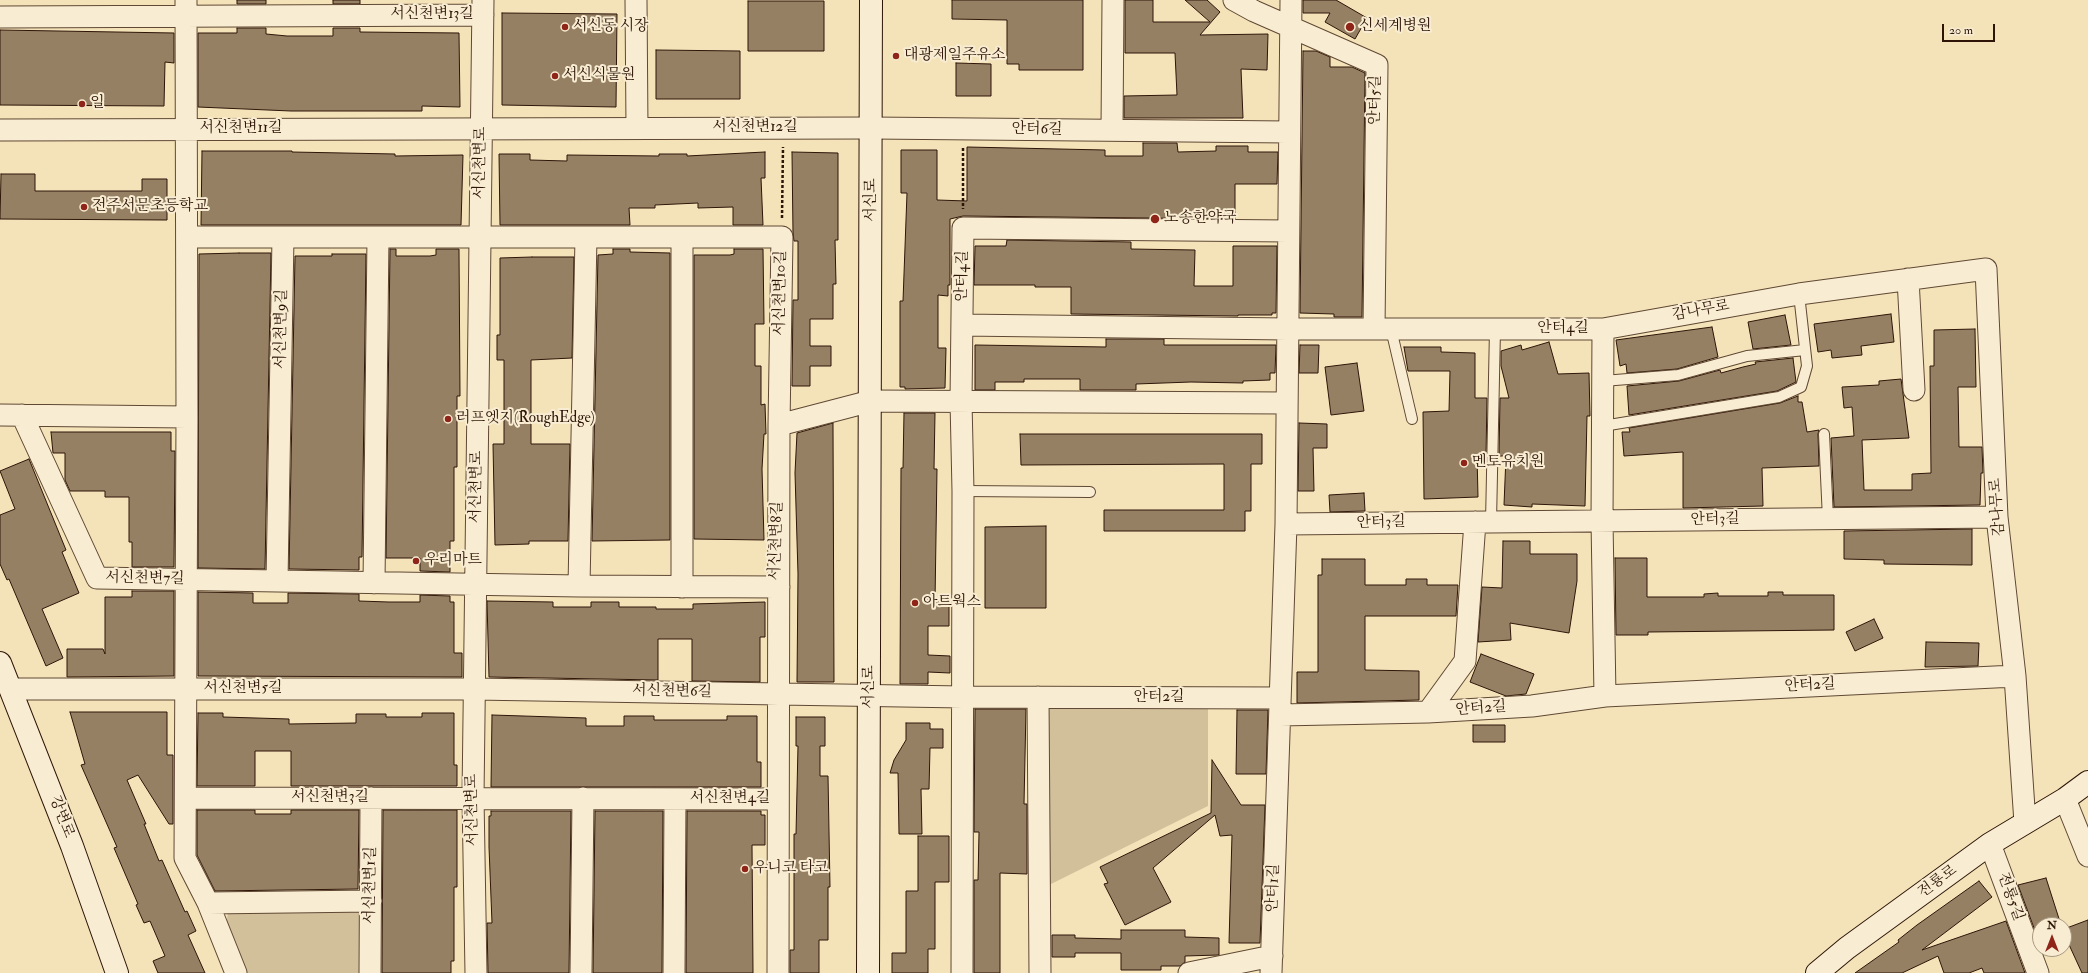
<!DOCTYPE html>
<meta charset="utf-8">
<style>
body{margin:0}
#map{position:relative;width:2088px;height:973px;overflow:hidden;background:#f4e3b9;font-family:"IM FELL Double Pica",serif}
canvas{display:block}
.north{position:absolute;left:2032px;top:917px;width:40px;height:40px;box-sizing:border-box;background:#f8edd2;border:1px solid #a79781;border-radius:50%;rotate:0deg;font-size:11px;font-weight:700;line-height:16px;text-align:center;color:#2e1508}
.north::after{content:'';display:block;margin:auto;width:14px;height:18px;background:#8f2418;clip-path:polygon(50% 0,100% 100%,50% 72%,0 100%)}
.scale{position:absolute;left:1942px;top:24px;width:53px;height:18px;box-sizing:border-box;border:2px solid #2e1508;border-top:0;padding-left:5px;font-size:12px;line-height:14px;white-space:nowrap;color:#2e1508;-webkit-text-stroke:3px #f8edd2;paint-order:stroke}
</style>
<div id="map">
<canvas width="2088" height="973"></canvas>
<div class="north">N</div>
<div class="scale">20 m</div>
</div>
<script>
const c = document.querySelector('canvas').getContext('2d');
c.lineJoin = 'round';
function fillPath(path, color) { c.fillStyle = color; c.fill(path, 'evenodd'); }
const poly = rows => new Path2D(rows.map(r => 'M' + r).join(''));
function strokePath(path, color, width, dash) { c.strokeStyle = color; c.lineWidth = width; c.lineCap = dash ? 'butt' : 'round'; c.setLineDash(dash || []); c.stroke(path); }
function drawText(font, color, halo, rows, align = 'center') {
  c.font = font + ' "IM FELL Double Pica","Noto Serif KR",serif'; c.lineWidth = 4; c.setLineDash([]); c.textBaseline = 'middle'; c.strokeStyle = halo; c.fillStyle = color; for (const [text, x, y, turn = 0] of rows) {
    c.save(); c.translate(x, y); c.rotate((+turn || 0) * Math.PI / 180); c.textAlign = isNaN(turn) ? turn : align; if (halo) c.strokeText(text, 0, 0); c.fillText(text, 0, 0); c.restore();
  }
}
fillPath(poly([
 [1049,708,1208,708,1208,806,1049,885],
 [228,911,360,912,360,973,245,973,226,929]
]), '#d2c09b');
const building = poly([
 [237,0,266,0,266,4,237,4,237,0],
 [333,0,360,0,360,4,333,4,333,0],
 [952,0,1083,0,1083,70,1019,70,1019,64,1007,64,1007,20,952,19,952,0],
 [1125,0,1153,0,1153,22,1210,22,1185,0,1207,0,1220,12,1200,35,1268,34,1267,70,1241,69,1243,118,1124,118,1124,96,1177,95,1175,53,1125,53,1125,0],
 [1303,0,1336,0,1367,18,1355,39,1325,22,1330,13,1303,13,1303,0],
 [748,1,824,1,824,51,748,51,748,1],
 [502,13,617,14,616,107,502,105,502,13],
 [237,28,266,28,266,34,287,36,333,36,333,28,360,28,360,32,459,33,460,107,422,106,422,111,291,111,198,107,198,33,237,33,237,28],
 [0,30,174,33,174,63,165,62,164,106,0,105,0,30],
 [656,50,740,51,740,99,656,99,656,50],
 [1303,51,1316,51,1330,57,1330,67,1352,67,1365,73,1362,317,1334,317,1334,314,1300,313,1303,51],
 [956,63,991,64,991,96,956,96,956,63],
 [1143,143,1177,143,1178,152,1216,151,1216,146,1248,146,1248,152,1278,152,1277,184,1235,184,1235,219,963,216,950,219,950,285,948,285,948,296,938,295,938,348,946,348,945,388,905,389,905,387,900,387,900,301,903,301,907,193,901,193,901,150,937,150,937,200,967,201,967,147,1105,150,1105,156,1143,156,1143,143],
 [202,151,292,151,292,152,395,154,395,156,463,155,461,225,201,225,202,151],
 [765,152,765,178,761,178,763,225,733,225,733,207,698,208,698,203,655,205,655,208,629,208,630,225,500,225,499,154,530,154,530,160,567,161,567,155,659,156,659,154,687,154,687,156,765,152],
 [792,152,838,153,838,240,835,240,836,284,833,284,833,319,810,319,810,346,831,346,831,366,810,366,810,386,792,386,793,300,798,300,798,241,794,241,793,233,792,152],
 [1,174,35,174,35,191,142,191,142,179,167,179,167,220,0,219,1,174],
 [1007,240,1131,242,1131,249,1195,250,1194,286,1233,286,1233,246,1277,246,1276,313,1272,313,1272,315,1238,315,1238,316,1071,314,1071,287,1035,287,1035,285,974,285,975,246,1006,246,1007,240],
 [390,249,396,249,396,256,430,256,436,255,436,249,459,249,460,396,457,396,457,467,454,467,454,541,450,541,450,572,420,571,420,558,386,558,390,249],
 [613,249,630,249,630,252,670,253,670,540,592,541,598,255,613,254,613,249],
 [734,249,763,249,764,324,755,324,755,366,761,366,761,405,765,404,766,434,764,434,762,469,764,540,694,539,694,255,730,255,734,254,734,249],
 [239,253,271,253,265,569,198,568,199,254,239,253],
 [332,254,366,254,362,557,359,557,359,570,289,569,295,256,332,256,332,254],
 [532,257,574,257,572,358,531,360,531,444,570,444,568,541,529,541,529,544,495,545,493,444,504,444,504,360,497,360,497,335,500,335,500,258,532,257],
 [1891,314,1894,342,1861,346,1862,355,1832,358,1831,350,1818,352,1814,324,1891,314],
 [1785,315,1791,345,1753,349,1748,322,1785,315],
 [1712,327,1718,357,1677,369,1627,373,1626,364,1620,366,1616,340,1712,327],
 [1975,329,1976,387,1958,387,1959,447,1982,447,1983,473,1981,473,1980,505,1834,507,1831,438,1854,436,1852,407,1844,408,1842,387,1879,385,1879,381,1901,379,1909,438,1862,440,1864,490,1912,490,1912,474,1931,473,1930,366,1934,366,1934,330,1975,329],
 [1106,339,1164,339,1164,345,1276,345,1275,373,1270,373,1270,380,1243,381,1243,383,1191,382,1136,384,1136,390,1080,390,1080,379,1024,379,1024,382,995,382,995,390,975,390,975,345,1106,347,1106,339],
 [1549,342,1558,374,1589,373,1590,416,1587,416,1585,506,1532,504,1532,507,1504,505,1506,456,1499,456,1500,398,1509,398,1501,366,1501,351,1521,345,1522,350,1549,342],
 [1300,345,1319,345,1318,373,1299,373,1300,345],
 [1404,347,1441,347,1441,352,1475,353,1475,398,1487,398,1486,455,1477,455,1478,497,1424,499,1423,412,1449,411,1450,371,1408,371,1404,347],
 [1793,358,1796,382,1777,391,1629,415,1627,386,1679,381,1720,370,1721,373,1743,367,1756,364,1755,362,1793,358],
 [1357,363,1364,411,1331,415,1325,367,1357,363],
 [1798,396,1798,402,1802,402,1807,432,1819,430,1818,434,1819,466,1762,468,1763,506,1683,508,1683,452,1624,456,1622,432,1630,432,1629,428,1780,403,1798,396],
 [904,413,935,413,934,469,937,469,935,602,949,602,949,626,928,626,928,655,950,656,950,673,928,672,928,684,900,684,901,468,903,468,904,413],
 [833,423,834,682,797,682,798,574,795,473,797,433,833,423],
 [1299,423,1327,424,1327,448,1313,448,1314,491,1298,491,1299,423],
 [51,432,171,432,171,451,175,451,174,567,132,567,132,542,129,542,129,497,105,497,105,491,70,491,65,480,65,453,53,453,51,432],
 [1020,434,1262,434,1262,464,1251,464,1251,511,1245,511,1245,531,1104,531,1104,510,1224,510,1224,464,1021,465,1020,434],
 [29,459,66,550,62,552,79,593,42,609,63,658,46,666,9,579,7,580,0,564,0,515,15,509,0,471,29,459],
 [1364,493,1365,511,1330,512,1329,495,1364,493],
 [1046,526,1046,608,985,608,985,527,1046,526],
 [1972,529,1972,565,1884,564,1884,560,1844,559,1844,531,1972,529],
 [1503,541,1530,541,1530,554,1577,554,1577,581,1569,633,1510,623,1511,640,1478,642,1482,587,1502,588,1503,541],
 [1615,558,1647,558,1647,597,1704,597,1704,594,1718,593,1718,596,1768,596,1768,592,1783,592,1783,595,1834,595,1834,630,1648,632,1648,635,1616,635,1615,558],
 [1322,559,1365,559,1365,585,1406,585,1406,579,1427,579,1427,585,1458,585,1456,616,1365,616,1365,670,1419,671,1419,700,1297,703,1297,672,1318,672,1318,575,1322,575,1322,559],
 [132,591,174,591,174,676,67,677,67,649,103,649,105,654,105,597,132,597,132,591],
 [198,592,253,593,253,603,288,603,288,593,359,594,359,601,389,602,420,602,420,595,450,596,450,602,454,602,454,653,462,653,462,677,198,676,198,592],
 [487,601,553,602,553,607,591,607,591,602,619,602,619,607,656,607,656,609,693,609,693,604,765,602,765,637,760,637,760,682,692,681,692,639,658,639,658,680,489,677,487,601],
 [1874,619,1883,638,1855,651,1846,632,1874,619],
 [1926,642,1979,643,1978,666,1925,667,1926,642],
 [1481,654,1534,674,1526,694,1506,696,1470,682,1481,654],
 [975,709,1026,709,1024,804,1027,804,1027,874,1000,873,1000,973,974,973,974,880,978,880,979,832,974,832,975,709],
 [1237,710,1268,710,1266,774,1236,774,1237,710],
 [70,712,167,712,167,755,173,755,173,824,169,824,138,775,127,780,146,824,144,824,159,861,162,860,185,912,187,911,196,931,188,935,205,973,158,973,153,961,165,956,150,921,144,923,136,905,138,904,114,848,117,847,81,765,85,764,70,712],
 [198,713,223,713,223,717,289,719,289,724,356,723,356,714,386,714,386,717,422,717,422,713,454,713,454,765,457,765,457,786,291,786,291,751,255,751,255,786,197,786,198,713],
 [492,715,586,718,586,726,624,726,624,716,654,716,654,720,727,720,727,716,757,716,757,762,761,762,761,787,491,787,492,715],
 [796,717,825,717,825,746,820,746,820,776,828,776,830,887,828,887,828,940,819,940,819,973,790,973,790,950,794,950,794,834,796,834,798,746,796,746,796,717],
 [906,723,930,723,930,729,943,729,943,748,930,748,929,789,921,789,922,834,899,834,898,773,890,773,894,760,906,740,906,723],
 [1473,725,1505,725,1505,742,1473,742,1473,725],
 [1212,760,1241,805,1265,805,1260,943,1229,943,1232,835,1220,836,1215,815,1153,868,1171,902,1125,925,1104,884,1108,883,1100,867,1211,813,1212,760],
 [197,810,255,810,255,814,291,814,291,810,359,810,358,889,215,891,197,855,197,810],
 [383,810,457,810,457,887,454,887,454,961,451,961,451,973,382,973,383,810],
 [491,811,571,811,569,973,488,973,487,923,492,923,489,847,489,816,491,816,491,811],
 [595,811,663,811,662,973,593,973,595,811],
 [687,811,761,811,761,815,765,815,765,845,752,845,753,973,686,973,687,811],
 [918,836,949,836,949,882,935,882,935,949,928,949,928,973,892,973,892,953,906,953,906,891,918,891,918,836],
 [2046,878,2061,925,2040,925,2040,944,2018,885,2046,878],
 [1979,881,1992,897,1922,950,2006,921,2025,973,1984,973,1982,968,1969,973,1944,973,1938,956,1902,973,1855,973,1899,942,1898,940,1917,925,1979,881],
 [2088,920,2088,973,2082,973,2065,936,2064,938,2064,929,2088,920],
 [1121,930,1185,930,1185,937,1219,938,1219,955,1185,956,1185,962,1180,966,1161,966,1161,970,1121,970,1121,953,1075,953,1075,957,1052,957,1052,935,1075,935,1075,938,1121,939,1121,930]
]);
fillPath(building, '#958064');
strokePath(building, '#2e1508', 1);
const lane = poly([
 [1391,329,1412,419],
 [1603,381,1678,375,1747,356,1805,350],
 [1603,426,1779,397,1801,387,1807,366,1799,294],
 [1824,434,1828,519],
 [963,491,1090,492],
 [1491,522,1495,329]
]);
const street = poly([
 [186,0,187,417,185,858,208,903,236,973],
 [636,0,637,128],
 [1234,0,1254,11,1377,65,1374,329],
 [0,17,483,15],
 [0,130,872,128,1288,132],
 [1112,130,1113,0],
 [187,237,782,237,779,425,778,973],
 [682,237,682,587],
 [1908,279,1914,390],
 [962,325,1287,329,1603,329,1799,294,1986,269,1997,517,2015,676,2025,823],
 [1603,329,1602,521,1605,696],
 [0,415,187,417],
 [22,415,97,578,579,586,779,587],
 [779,425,871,401,1287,403],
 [1286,524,1997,517],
 [277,581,283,237],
 [374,583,378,237],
 [579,586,586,237],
 [12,689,474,689,963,697,1280,698],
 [1038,697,1040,973],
 [1428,712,1465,661,1475,522],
 [1280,715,1428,712,1532,706,1605,696,2015,676],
 [186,798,778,799],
 [2065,799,2088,856],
 [1990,844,2038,973],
 [208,903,371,901],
 [370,973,371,798],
 [476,973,473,797,483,0],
 [581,973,583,798],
 [674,973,675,799],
 [962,973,963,491,961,401,963,228,1288,231],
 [1189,973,1272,956],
 [1271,973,1286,524,1291,0]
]);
const secondary = poly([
 [0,663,72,846,117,973],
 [868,973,871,0],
 [1817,973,1847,948,1990,844,2065,799,2088,782]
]);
strokePath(lane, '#604834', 12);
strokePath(street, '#604834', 23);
strokePath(secondary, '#2e1508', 24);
strokePath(poly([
 [963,148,963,209],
 [782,218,783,147]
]), '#2e1508', 2.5, [3, 2]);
strokePath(lane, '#f8edd2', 10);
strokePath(street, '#f8edd2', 21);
strokePath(secondary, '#f8edd2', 22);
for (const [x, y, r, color] of [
 [565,27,4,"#8f2418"],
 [1350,27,5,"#8f2418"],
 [896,56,4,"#8f2418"],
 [555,76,4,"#8f2418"],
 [82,104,4,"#8f2418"],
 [84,207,4,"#8f2418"],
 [1155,219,5,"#8f2418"],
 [448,419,4,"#8f2418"],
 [1464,463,4,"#8f2418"],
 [416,561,4,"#8f2418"],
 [915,603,4,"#8f2418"],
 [745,869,4,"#8f2418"]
]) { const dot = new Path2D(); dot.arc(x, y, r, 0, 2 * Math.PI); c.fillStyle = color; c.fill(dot); strokePath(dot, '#f8edd2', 1.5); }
drawText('15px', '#2e1508', '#f8edd2', [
 ["서신천변13길",432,15],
 ["안터5길",1376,100,-89],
 ["서신천변12길",755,128],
 ["서신천변11길",241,129],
 ["안터6길",1037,130,1],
 ["서신천변로",481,163,-89],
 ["서신로",872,200,-90],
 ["안터4길",963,276,-89],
 ["서신천변10길",781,293,-89],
 ["감나무로",1701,311,-10],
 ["서신천변9길",282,329,-89],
 ["안터4길",1563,329],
 ["서신천변로",477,487,-89],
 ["감나무로",1998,507,-94],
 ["안터3길",1715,520,-1],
 ["안터3길",1381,523,-1],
 ["서신천변8길",777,541,-88],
 ["서신천변7길",145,579,1],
 ["안터2길",1810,686,-3],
 ["서신로",870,687,-90],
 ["서신천변5길",243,689],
 ["서신천변6길",672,692,1],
 ["안터2길",1159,698],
 ["안터2길",1481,709,-4],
 ["서신천변3길",330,798],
 ["서신천변4길",730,799],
 ["서신천변로",473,810,-91],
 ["강변로",61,817,69],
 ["전룡로",1938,882,-36],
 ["서신천변1길",371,885,-89],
 ["안터1길",1274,888,-88],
 ["전룡5길",2010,897,70]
]);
drawText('15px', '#2e1508', '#f8edd2', [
 ["서신동 시장",573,27],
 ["신세계병원",1359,27],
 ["대광제일주유소",904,56],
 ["서신식물원",563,76],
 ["일",90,104],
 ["전주서문초등학교",92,207],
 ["노송한약국",1164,219],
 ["러프엣지(RoughEdge)",456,419],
 ["멘토유치원",1472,463],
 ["우리마트",424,561],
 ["아트웍스",923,603],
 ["우니코 타코",753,869]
], 'left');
</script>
